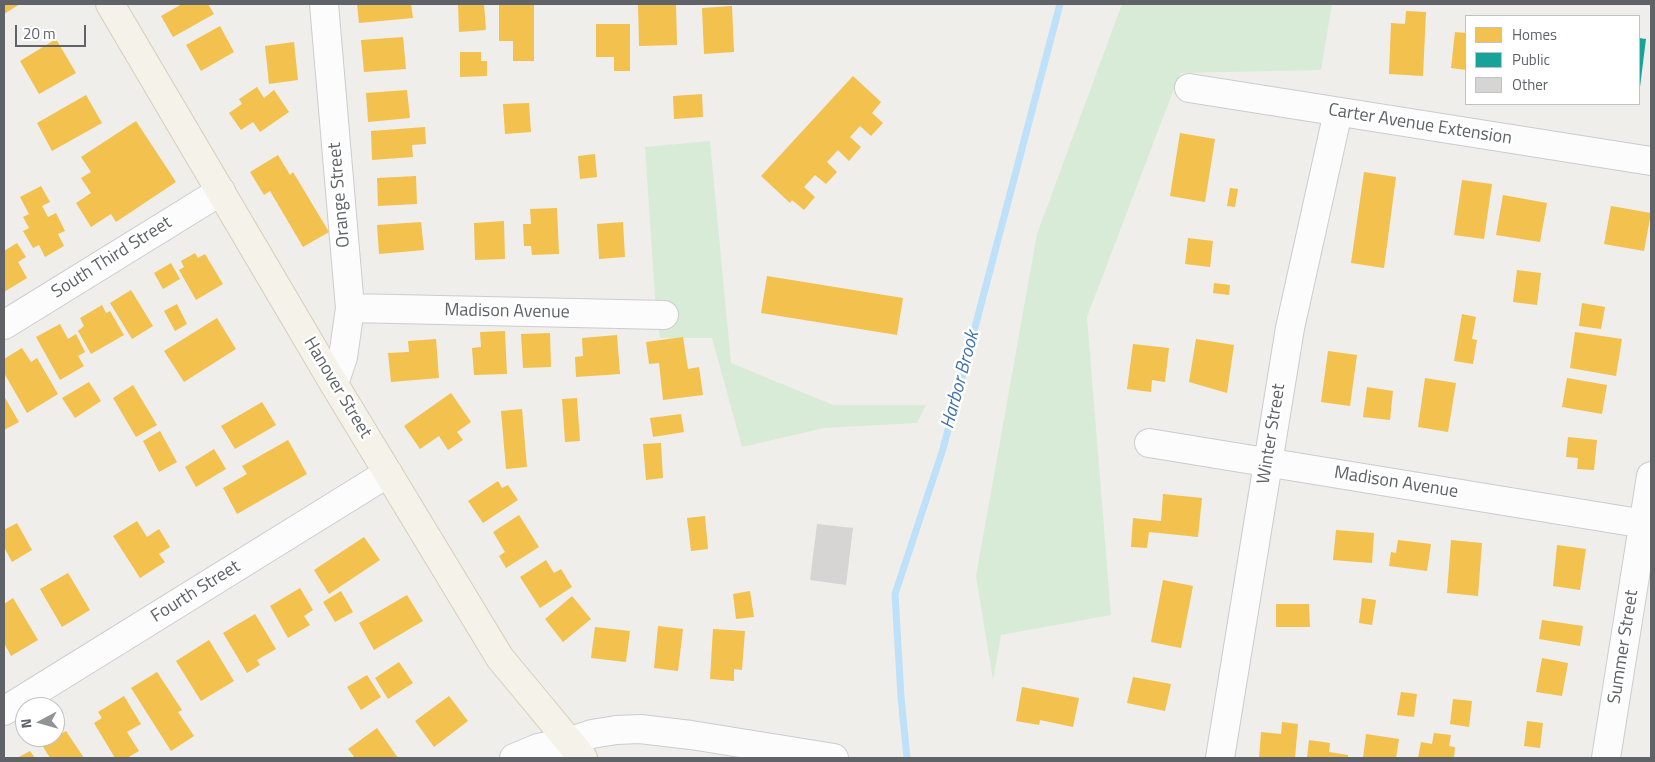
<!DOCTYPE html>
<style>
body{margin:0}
#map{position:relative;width:1655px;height:762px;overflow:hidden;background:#efeeea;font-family:"Titillium Web",sans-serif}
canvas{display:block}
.frame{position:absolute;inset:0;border:5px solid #5f6368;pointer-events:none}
.legend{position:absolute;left:1465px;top:15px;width:175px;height:90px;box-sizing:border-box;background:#fff;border:1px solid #bfc1c3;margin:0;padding:6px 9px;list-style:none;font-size:15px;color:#5f6368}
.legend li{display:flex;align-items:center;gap:10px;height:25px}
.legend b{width:25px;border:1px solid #bfc1c3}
.north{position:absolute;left:15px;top:697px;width:50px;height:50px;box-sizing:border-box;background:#fff;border:1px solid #bfc1c3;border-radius:50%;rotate:264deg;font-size:14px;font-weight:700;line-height:20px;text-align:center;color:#5f6368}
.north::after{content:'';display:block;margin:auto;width:18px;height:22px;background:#919496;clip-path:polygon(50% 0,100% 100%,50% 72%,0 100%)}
.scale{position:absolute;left:15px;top:25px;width:71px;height:22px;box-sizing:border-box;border:2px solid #5f6368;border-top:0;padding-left:6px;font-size:15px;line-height:18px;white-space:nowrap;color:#5f6368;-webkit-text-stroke:4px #fff;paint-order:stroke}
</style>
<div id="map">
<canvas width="1655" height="762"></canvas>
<div class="frame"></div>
<ul class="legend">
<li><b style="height:14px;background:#f2c14e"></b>Homes</li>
<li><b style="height:14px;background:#17a398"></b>Public</li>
<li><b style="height:14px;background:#d6d5d3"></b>Other</li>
</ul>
<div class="north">N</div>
<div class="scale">20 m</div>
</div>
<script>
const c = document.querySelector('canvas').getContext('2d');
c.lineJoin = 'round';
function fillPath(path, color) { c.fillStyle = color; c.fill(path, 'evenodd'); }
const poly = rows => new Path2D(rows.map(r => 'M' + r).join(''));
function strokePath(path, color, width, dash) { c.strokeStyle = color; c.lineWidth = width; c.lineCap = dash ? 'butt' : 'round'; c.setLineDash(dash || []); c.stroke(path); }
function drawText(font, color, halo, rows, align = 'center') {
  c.font = font + ' "Titillium Web",sans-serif'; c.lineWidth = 5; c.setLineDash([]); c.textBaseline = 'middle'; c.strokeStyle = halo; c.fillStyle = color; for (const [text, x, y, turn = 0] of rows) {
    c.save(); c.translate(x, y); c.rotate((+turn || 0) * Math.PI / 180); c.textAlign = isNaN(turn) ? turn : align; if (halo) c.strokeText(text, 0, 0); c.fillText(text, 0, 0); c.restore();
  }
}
fillPath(poly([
 [1122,4,1332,4,1321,70,1180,73,1087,317,1111,615,1001,635,993,680,976,576,1037,234],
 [710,141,731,363,833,405,926,405,917,423,824,428,742,447,712,338,660,338,655,297,645,147]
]), '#d8ebd6');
fillPath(poly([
 [4,4,20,4,4,14],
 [182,4,208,4,214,14,173,37,161,16],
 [357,4,411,4,413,18,359,23],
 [458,4,484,4,486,30,459,32],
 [499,4,534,4,534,61,513,61,513,41,499,41],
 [638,4,676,4,677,45,639,46],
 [732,6,734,52,704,54,702,8],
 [1406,11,1426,12,1423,76,1389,74,1391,23,1405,24],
 [596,24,630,24,630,71,614,71,614,57,596,57],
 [220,26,234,52,201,71,186,45],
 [1455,32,1466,33,1466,70,1451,68],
 [403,37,406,69,364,72,361,40],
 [56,39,76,73,39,94,20,61],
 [294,42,298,80,269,84,265,46],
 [460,52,481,52,481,61,487,61,487,76,460,77],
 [853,76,881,102,872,113,883,123,871,136,860,126,850,137,861,147,849,161,838,150,827,162,837,172,826,184,815,175,804,187,815,197,804,210,792,200,790,203,761,176],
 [257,87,264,98,274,90,289,112,260,132,253,122,241,130,229,113,242,104,239,99],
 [407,90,410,118,368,122,366,93],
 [702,94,703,117,674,119,673,96],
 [86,95,102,123,52,151,37,123],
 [529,103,531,132,505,134,503,104],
 [136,121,176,182,116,222,111,214,91,227,76,203,91,193,81,178,91,172,81,157],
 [425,127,426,144,412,145,413,157,372,160,371,131],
 [1180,133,1215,139,1205,202,1170,196],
 [595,154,597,177,580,179,578,156],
 [278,155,290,175,293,172,329,232,303,247,270,191,264,195,250,172],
 [1364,172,1396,177,1384,268,1351,263],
 [416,176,417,204,378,206,377,178],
 [1462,180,1492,184,1484,239,1454,235],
 [41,186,50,202,42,206,48,217,56,213,65,231,58,234,64,246,45,257,39,245,33,248,23,231,29,228,23,217,29,214,20,197],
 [1230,188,1238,189,1235,207,1227,206],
 [1503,195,1547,203,1540,242,1496,235],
 [1611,206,1651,213,1644,251,1604,244],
 [557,208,559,254,532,255,531,246,524,246,523,224,531,224,530,209],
 [504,221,505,259,475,260,474,223],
 [421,222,424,250,379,254,377,225],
 [623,222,625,257,599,259,597,224],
 [1188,238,1213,241,1210,267,1185,264],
 [17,243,26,257,18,262,27,278,4,292,4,251],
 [195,253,198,258,205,254,223,284,196,300,179,270,184,267,181,261],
 [171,263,180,279,163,289,154,273],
 [1517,270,1541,273,1537,305,1513,302],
 [767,276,903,298,897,335,761,313],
 [1214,283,1230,285,1229,295,1213,293],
 [131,290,153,326,132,339,110,303],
 [1582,303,1605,307,1601,329,1579,326],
 [177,304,187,324,175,331,164,311],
 [102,305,106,313,110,311,124,335,91,354,78,331,84,326,80,318],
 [1462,314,1476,317,1472,339,1477,340,1473,364,1454,361],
 [217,318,236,349,184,382,164,351],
 [60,324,68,339,76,334,85,352,78,356,84,366,60,380,36,337],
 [505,331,507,374,474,375,472,348,481,347,480,332],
 [1575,332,1622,339,1616,376,1570,368],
 [550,333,551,367,523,368,521,334],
 [617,335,620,374,576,377,575,357,583,356,582,338],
 [683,337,688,369,699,367,703,395,663,400,659,363,649,364,646,342],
 [436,339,439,378,391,382,388,353,409,352,408,341],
 [1196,339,1234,345,1227,393,1189,382],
 [1133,344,1169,348,1165,382,1152,380,1151,392,1127,389],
 [22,348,31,362,37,358,58,394,27,413,4,373,4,359],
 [1328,351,1357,355,1350,406,1321,402],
 [1425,378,1456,383,1448,432,1418,427],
 [1567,378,1607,385,1602,414,1562,407],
 [89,382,101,401,75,418,62,398],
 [133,385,157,425,136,437,113,398],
 [1367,387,1393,391,1390,420,1363,417],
 [451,393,471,422,457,432,463,440,448,450,439,436,420,449,404,426],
 [4,396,19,422,4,430],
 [577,398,580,441,565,442,562,399],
 [262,402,276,425,235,449,221,426],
 [522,409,527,467,506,469,501,411],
 [681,414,684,432,653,437,650,418],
 [160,431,177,462,159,472,143,441],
 [1568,437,1597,440,1594,470,1577,469,1578,458,1566,457],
 [288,440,307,474,237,514,223,488,247,474,242,466],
 [661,443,663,478,646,480,643,444],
 [214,449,226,469,196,487,185,467],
 [498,481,502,488,508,485,518,500,483,523,468,501],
 [1163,494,1202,498,1198,537,1149,532,1147,548,1131,547,1133,518,1161,521],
 [519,515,539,547,506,568,499,556,505,552,493,532],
 [705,516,708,549,691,551,687,518],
 [137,521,147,537,159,529,170,547,159,554,165,562,140,578,113,536],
 [17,523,32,550,12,562,4,547,4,530],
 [1336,530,1374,533,1372,563,1333,560],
 [364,537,380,560,329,594,314,570],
 [1398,540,1431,544,1427,571,1389,566,1391,552,1396,553],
 [1451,540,1482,543,1478,596,1447,593],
 [1557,545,1586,549,1580,590,1553,586],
 [546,560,554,573,561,569,572,587,540,608,520,577],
 [68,573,90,610,62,627,40,589],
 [1163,580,1193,586,1181,648,1151,642],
 [300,588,313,610,304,616,310,625,288,638,270,606],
 [341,591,353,612,335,622,323,602],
 [750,591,754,617,736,619,733,594],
 [407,595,423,621,374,650,359,623],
 [572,596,591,619,563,642,545,619],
 [13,598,38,640,11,656,4,643,4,604],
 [1362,598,1376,600,1372,625,1359,623],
 [1276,604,1309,604,1310,627,1276,627],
 [255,614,276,649,257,660,260,665,247,673,223,633],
 [1542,620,1583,626,1580,646,1539,639],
 [658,626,683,629,678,671,654,668],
 [595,627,630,631,626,662,591,658],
 [713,629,745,631,742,670,734,669,734,681,710,679],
 [209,640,234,681,201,701,176,661],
 [1542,658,1568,663,1562,696,1536,692],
 [399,662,413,683,388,699,375,678],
 [157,672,182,710,178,712,194,736,171,751,131,688],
 [367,675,381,697,361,710,347,687],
 [1133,677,1171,684,1165,711,1127,703],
 [1022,687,1079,698,1073,727,1040,720,1039,725,1016,721],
 [1401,692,1417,694,1414,717,1397,715],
 [124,696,141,724,127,732,139,751,127,758,115,758,94,723,102,718,98,712],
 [449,696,468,721,434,747,415,721],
 [1453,699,1472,701,1469,727,1450,724],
 [1527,721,1543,723,1540,748,1524,746],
 [1282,722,1298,724,1295,758,1259,758,1261,732,1281,734],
 [377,728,398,758,355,758,348,749],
 [66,731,84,758,50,758,42,745],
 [1434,733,1451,735,1449,746,1455,747,1454,758,1418,758,1421,742,1432,744],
 [1366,734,1399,739,1396,758,1363,758],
 [1309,740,1330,743,1329,752,1348,755,1348,758,1307,758],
 [30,751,35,758,17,758]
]), '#f2c14e');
fillPath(poly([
 [1639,38,1646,39,1640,87,1639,87]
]), '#17a398');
strokePath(poly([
 [907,758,901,697,895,594,943,449,1060,4]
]), '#bfe0f9', 7);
fillPath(poly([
 [817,524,853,528,846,585,810,580]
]), '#d6d5d3');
const minor = poly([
 [324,4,350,308,343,357,334,384],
 [1189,88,1651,161],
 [350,308,664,315],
 [4,325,221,191],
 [1149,443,1651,525],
 [4,711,388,473],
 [514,758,538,748,568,742,592,734,616,730,640,729,691,735,834,758],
 [1220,758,1290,328,1338,112],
 [1606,758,1651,476]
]);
const major = poly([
 [110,4,334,384,500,658,583,758]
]);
strokePath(minor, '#cbcccc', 30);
strokePath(major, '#d7ceb8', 30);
strokePath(minor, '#fdfcfc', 28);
strokePath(major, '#f4f2e9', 28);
drawText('18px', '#5f6368', '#fff', [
 ["Carter Avenue Extension",1420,125,9],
 ["Orange Street",340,195,-95],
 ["South Third Street",112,258,-32],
 ["Madison Avenue",507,312,1],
 ["Hanover Street",337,388,59],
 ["Winter Street",1272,434,-81],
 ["Madison Avenue",1396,483,9],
 ["Fourth Street",196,592,-32],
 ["Summer Street",1624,647,-81]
]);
drawText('italic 19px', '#4174aa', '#fff', [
 ["Harbor Brook",961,380,-75]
]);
</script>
